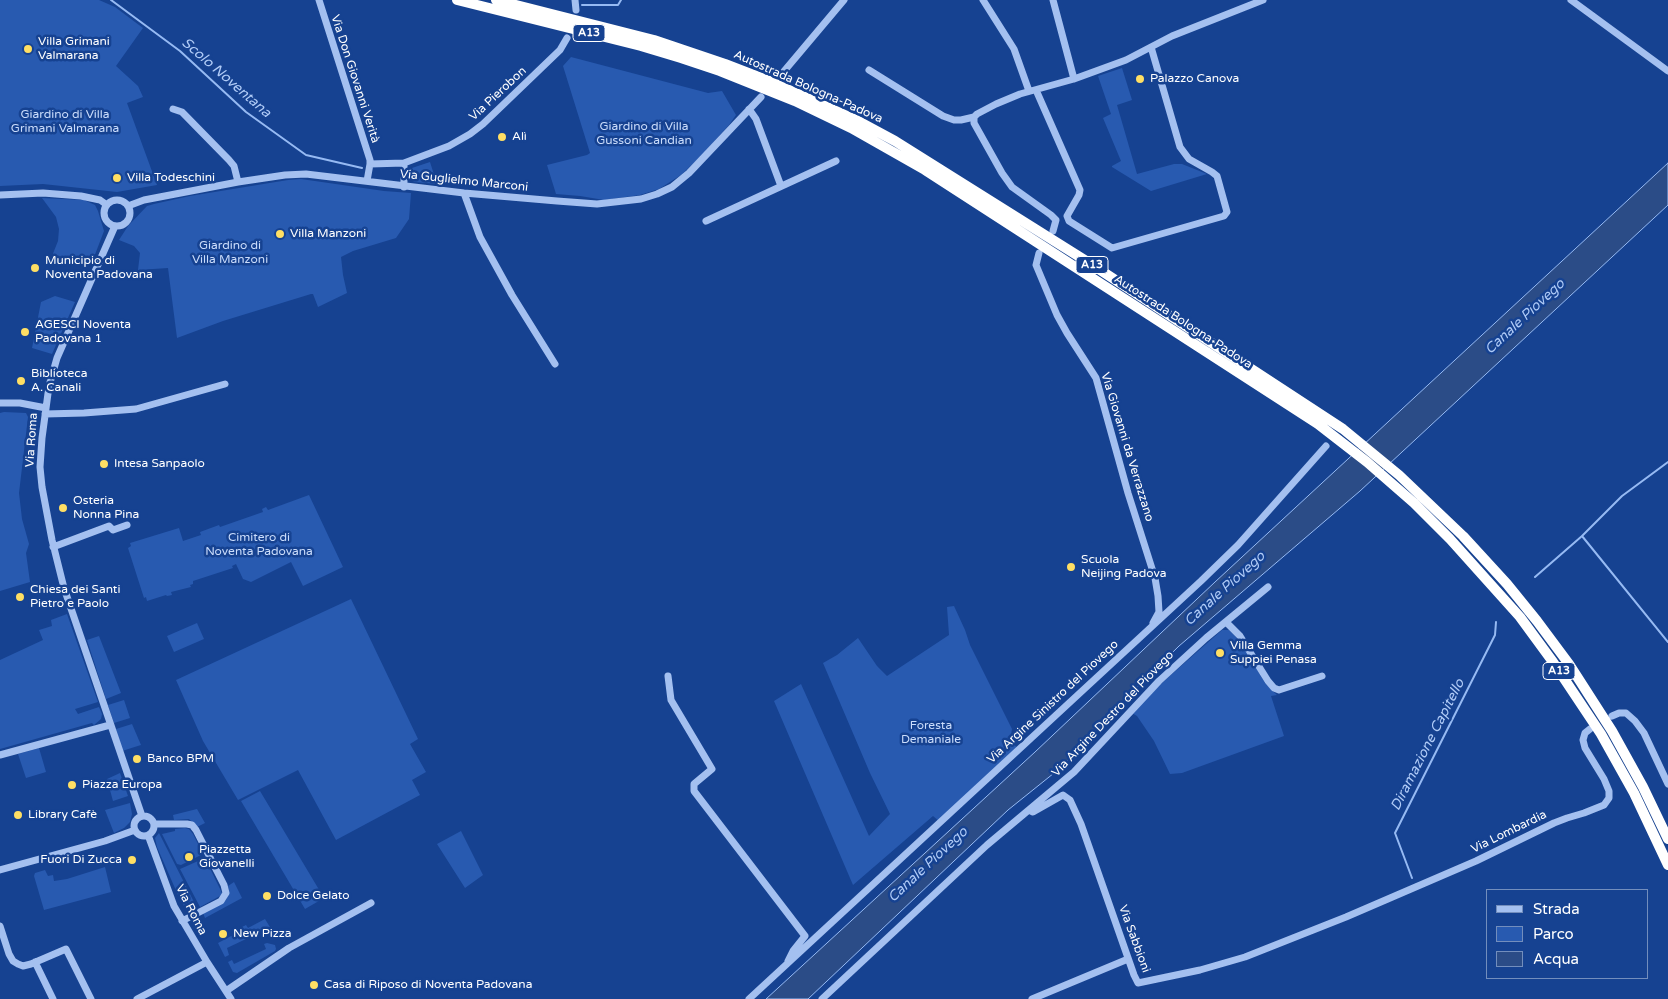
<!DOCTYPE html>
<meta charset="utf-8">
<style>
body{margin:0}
#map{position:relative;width:1668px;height:999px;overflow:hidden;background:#164291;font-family:"Varela Round",sans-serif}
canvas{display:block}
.legend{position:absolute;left:1486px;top:889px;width:162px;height:90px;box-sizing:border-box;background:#164291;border:1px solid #738ebd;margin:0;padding:6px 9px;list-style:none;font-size:15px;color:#fff}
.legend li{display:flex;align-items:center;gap:10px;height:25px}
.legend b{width:25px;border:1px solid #738ebd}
</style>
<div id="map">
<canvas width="1668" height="999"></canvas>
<ul class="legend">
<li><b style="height:6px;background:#a4c0f0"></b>Strada</li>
<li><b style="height:14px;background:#285ab0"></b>Parco</li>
<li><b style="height:14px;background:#2b4c87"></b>Acqua</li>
</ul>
</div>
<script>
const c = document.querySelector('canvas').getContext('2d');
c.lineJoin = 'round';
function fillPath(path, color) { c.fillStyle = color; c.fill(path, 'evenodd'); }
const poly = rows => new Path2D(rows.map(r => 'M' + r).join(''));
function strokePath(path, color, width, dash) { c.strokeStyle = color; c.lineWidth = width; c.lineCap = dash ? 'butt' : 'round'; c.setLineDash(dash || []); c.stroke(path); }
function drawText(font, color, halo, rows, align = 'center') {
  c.font = font + ' "Varela Round",sans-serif'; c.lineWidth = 5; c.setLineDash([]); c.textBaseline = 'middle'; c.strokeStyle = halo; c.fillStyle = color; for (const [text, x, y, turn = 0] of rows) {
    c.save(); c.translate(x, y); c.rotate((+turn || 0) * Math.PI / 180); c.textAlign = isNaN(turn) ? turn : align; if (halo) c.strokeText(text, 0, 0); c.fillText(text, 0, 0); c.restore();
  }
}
fillPath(poly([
 [0,0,99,0,115,7,143,28,116,66,138,86,143,97,127,103,157,185,117,192,43,184,0,186],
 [571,57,708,93,722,91,736,115,729,125,700,157,681,175,659,189,640,195,604,200,580,196,556,194,547,165,587,155,590,153,563,66],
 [1122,68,1132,100,1117,105,1137,174,1174,164,1182,164,1207,174,1151,191,1112,167,1112,166,1121,161,1103,118,1111,114,1098,76],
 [430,162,437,184,414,182,410,178,408,175,409,169],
 [301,179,384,191,411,193,409,219,396,238,353,251,341,257,343,275,347,293,318,307,313,294,311,294,223,321,177,338,168,268,138,270,140,253,134,246,119,240,128,226,147,206,154,204,190,196,288,180],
 [42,198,84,200,95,205,98,211,104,231,91,265,55,258,52,256,58,241,59,229,56,217],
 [55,296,75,302,52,354,32,348,41,302],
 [4,412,26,413,28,417,19,493,22,519,29,544,26,553,30,582,0,591,0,413],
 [309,495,343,567,303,586,291,562,251,582,243,579,236,564,232,566,233,568,193,581,193,584,190,585,191,587,171,592,172,595,167,596,166,595,147,601,146,597,144,598,128,548,131,546,130,543,179,528,183,541,201,535,200,532,219,525,220,527,263,512,262,509,266,507,268,510],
 [351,599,418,739,410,744,426,772,412,780,420,795,336,840,298,770,238,800,203,741,176,680],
 [954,606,965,630,970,645,1012,729,1010,741,1019,749,940,822,933,816,853,885,774,701,801,684,869,836,890,814,870,773,823,663,837,655,858,638,877,666,887,676,949,635,947,607],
 [67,614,98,702,75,709,78,714,99,707,102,714,101,719,94,725,92,723,0,749,0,660,43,640,39,630,52,626,51,620],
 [197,623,204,639,174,652,167,636],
 [1222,630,1229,630,1235,636,1248,654,1265,683,1277,695,1271,696,1284,736,1182,773,1170,774,1154,741,1137,716,1132,713,1164,681],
 [99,636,121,693,106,699,87,640],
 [124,700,130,718,114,723,108,705],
 [132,724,141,745,122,751,116,729],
 [39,748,46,772,26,778,18,754],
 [120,773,128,796,113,801,107,779],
 [260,791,324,898,305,909,241,801],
 [130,803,132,814,130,822,124,828,114,833,105,810],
 [197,809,205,823,197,827,189,819,174,820,173,815],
 [185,828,189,829,193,834,203,854,181,865,177,864,162,834,175,831,175,829],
 [461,831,483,875,465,888,437,844],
 [159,833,195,904,196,909,185,907,181,902,157,847,155,838],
 [205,858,222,893,220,896,200,907,180,869],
 [105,867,111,892,44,910,34,876,35,873,45,870,48,876,53,875,54,881,67,879],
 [234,882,242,898,205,918,203,913,226,900,229,891,228,886],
 [265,919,273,932,268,935,265,930,227,948,229,955,225,957,218,943,237,933,236,930,246,925,248,928],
 [267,943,275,945,276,949,275,951,237,973,233,972,228,962,232,960,234,964,266,949,264,944]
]), '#285ab0');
const water = poly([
 [1668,163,1668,205,1360,491,1179,646,1118,706,1064,765,1008,810,808,999,766,999,1035,752,1215,582,1668,163]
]);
fillPath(water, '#2b4c87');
strokePath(water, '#96baf3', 1);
strokePath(poly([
 [111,0,180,51,246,112,306,155,362,168],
 [582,5,618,5,621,0],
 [1668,462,1622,496,1582,536,1668,642],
 [1535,577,1582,536],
 [1412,878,1395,833,1495,635,1496,622]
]), '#96baf3', 2);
strokePath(poly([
 [319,0,370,160,370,164,367,181],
 [575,0,576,10],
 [983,0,1014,49,1029,91],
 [1053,0,1074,79],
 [1571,0,1668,71],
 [869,70,943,116,954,120,961,120,974,117,977,114,996,104,1020,94,1074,79,1126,60,1172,36,1263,0],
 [780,76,844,0],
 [1036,90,1080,190,1079,195,1067,216,1069,221,1112,248,1224,216,1227,212,1217,176,1212,172,1189,159,1180,147,1151,47],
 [173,109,182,112,229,160,234,166,238,182],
 [749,109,756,119,781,186],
 [974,117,974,123,1002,173,1012,187,1051,215,1056,220,1053,231],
 [404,163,404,187],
 [370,164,404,163,449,146,470,134,483,124,560,50,567,38],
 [464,193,480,237,512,295,555,364],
 [0,195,43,193,81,196,100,200,107,205],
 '104 213a13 13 0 1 1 26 0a13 13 0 1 1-26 0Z',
 [128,206,144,200,238,182,285,175,306,174,464,193,557,201,597,204,641,199,657,194,672,187,689,173,761,97],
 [706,221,836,161],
 [115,226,57,358,49,386,42,438,40,467,42,487,52,540,64,588,142,816],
 [1039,253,1036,265,1057,315,1067,333,1096,378,1128,493,1155,578,1158,596,1159,612,1153,623],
 [0,403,20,403,46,408],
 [45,414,84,413,136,409,225,384],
 [53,547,109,526,113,530,127,525],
 [1226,622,1240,636,1268,681,1274,688,1279,690,1322,676],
 [668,676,671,700,712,769,694,784,694,791,805,936,793,951,788,961],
 [1612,716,1619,713,1626,713,1635,721,1644,733,1668,784],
 [0,755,110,725],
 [1029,810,1033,812,1063,795,1070,800,1081,824,1134,975,1138,983,1200,970,1245,957,1346,917,1476,861,1554,823,1567,818,1584,813,1604,805,1609,798,1609,791,1604,779,1585,748,1583,740,1585,733,1590,729],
 '134 826a10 10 0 1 1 20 0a10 10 0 1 1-20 0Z',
 [154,824,187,824,192,825,196,830,224,885,226,893,221,901,182,921],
 [148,835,174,906,207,962,231,999],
 [0,870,105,841,135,830],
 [0,926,9,954,13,961,18,964,23,966,31,964,66,949,91,999],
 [35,962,53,999],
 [226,991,289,948,371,903],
 [137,999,207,962],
 [749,999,1201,581,1238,545,1326,446],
 [822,999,987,845,1074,772,1159,681,1206,638,1268,587],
 [1032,999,1128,959]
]), '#a4c0f0', 7);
strokePath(poly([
 [457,0,641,46,681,58,720,71,795,101,851,128,925,170,1318,424,1367,462,1414,503,1450,539,1520,617,1553,662,1601,734,1634,793,1668,865],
 [496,0,654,40,725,64,769,81,856,120,895,141,1091,264,1343,429,1399,475,1463,536,1507,584,1537,621,1569,664,1612,731,1643,787,1668,839]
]), '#fff', 10);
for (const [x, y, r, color] of [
 [28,49,5,"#ffdf64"],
 [1140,79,5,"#ffdf64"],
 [502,137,5,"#ffdf64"],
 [117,178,5,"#ffdf64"],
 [280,234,5,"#ffdf64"],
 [35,268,5,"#ffdf64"],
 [25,332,5,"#ffdf64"],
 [21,381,5,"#ffdf64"],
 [104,464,5,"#ffdf64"],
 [63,508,5,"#ffdf64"],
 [1071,567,5,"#ffdf64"],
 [20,597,5,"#ffdf64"],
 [1220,653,5,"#ffdf64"],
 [137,759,5,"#ffdf64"],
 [72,785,5,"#ffdf64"],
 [18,815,5,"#ffdf64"],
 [189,857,5,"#ffdf64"],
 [132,860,5,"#ffdf64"],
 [267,896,5,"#ffdf64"],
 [223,934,5,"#ffdf64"],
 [314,985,5,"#ffdf64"]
]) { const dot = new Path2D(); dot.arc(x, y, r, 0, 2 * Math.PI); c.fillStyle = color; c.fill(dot); strokePath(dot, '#164291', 2); }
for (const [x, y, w] of [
 [589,33,32],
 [1092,265,32],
 [1559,671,32]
]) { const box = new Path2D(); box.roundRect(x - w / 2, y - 8.5, w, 17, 4); c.fillStyle = '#164291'; c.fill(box); strokePath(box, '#fff', 1); }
drawText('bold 11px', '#fff', null, [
 ["A13",589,33],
 ["A13",1092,265],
 ["A13",1559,671]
]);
drawText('12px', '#fff', '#164291', [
 ["Villa Grimani",38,42],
 ["Valmarana",38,56],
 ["Palazzo Canova",1150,79],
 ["Alì",512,137],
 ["Villa Todeschini",127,178],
 ["Villa Manzoni",290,234],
 ["Municipio di",45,261],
 ["Noventa Padovana",45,275],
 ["AGESCI Noventa",35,325],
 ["Padovana 1",35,339],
 ["Biblioteca",31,374],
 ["A. Canali",31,388],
 ["Intesa Sanpaolo",114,464],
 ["Osteria",73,501],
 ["Nonna Pina",73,515],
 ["Scuola",1081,560],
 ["Neijing Padova",1081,574],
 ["Chiesa dei Santi",30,590],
 ["Pietro e Paolo",30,604],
 ["Villa Gemma",1230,646],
 ["Suppiei Penasa",1230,660],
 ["Banco BPM",147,759],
 ["Piazza Europa",82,785],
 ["Library Cafè",28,815],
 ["Piazzetta",199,850],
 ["Giovanelli",199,864],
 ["Fuori Di Zucca",122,860,"right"],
 ["Dolce Gelato",277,896],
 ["New Pizza",233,934],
 ["Casa di Riposo di Noventa Padovana",324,985]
], 'left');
drawText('12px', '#fff', '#164291', [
 ["Via Don Giovanni Verità",355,79,72],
 ["Autostrada Bologna-Padova",808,87,24],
 ["Via Pierobon",498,94,-43],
 ["Via Guglielmo Marconi",464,181,6],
 ["Autostrada Bologna-Padova",1183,322,33],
 ["Via Roma",32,440,-86],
 ["Via Giovanni da Verrazzano",1127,447,73],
 ["Via Argine Sinistro del Piovego",1053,702,-43],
 ["Via Argine Destro del Piovego",1113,714,-46],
 ["Via Lombardia",1509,832,-26],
 ["Via Roma",191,910,63],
 ["Via Sabbioni",1134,939,70]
]);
drawText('12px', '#cbddfc', '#164291', [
 ["Giardino di Villa",65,115],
 ["Grimani Valmarana",65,129],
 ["Giardino di Villa",644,127],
 ["Gussoni Candian",644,141],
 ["Giardino di",230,246],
 ["Villa Manzoni",230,260],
 ["Cimitero di",259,538],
 ["Noventa Padovana",259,552],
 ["Foresta",931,726],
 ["Demaniale",931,740]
]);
drawText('italic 14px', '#b0cbf7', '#164291', [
 ["Scolo Noventana",226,78,41],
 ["Canale Piovego",1525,317,-43],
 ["Canale Piovego",1225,589,-42],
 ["Diramazione Capitello",1428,745,-63],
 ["Canale Piovego",928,865,-43]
]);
</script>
